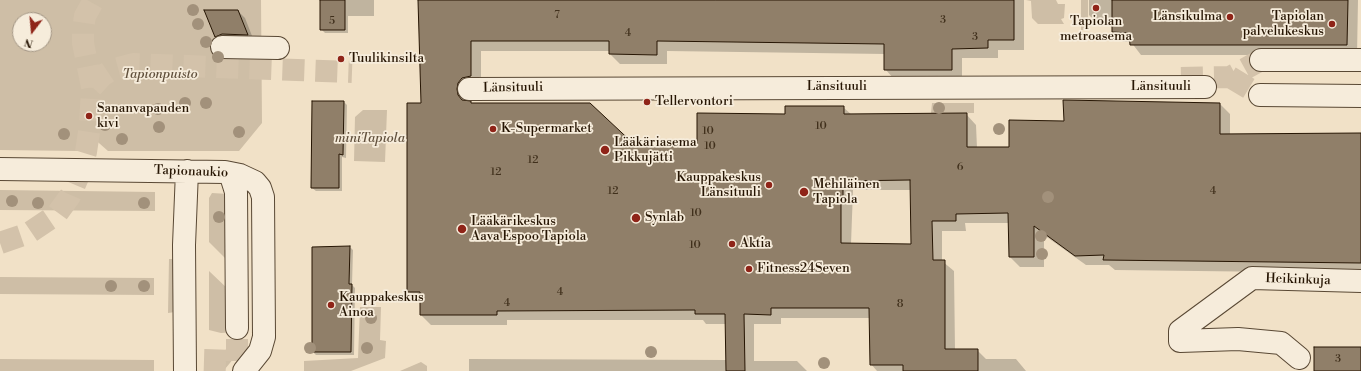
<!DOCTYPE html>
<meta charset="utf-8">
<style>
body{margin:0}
#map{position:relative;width:1361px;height:371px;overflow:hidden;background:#f1e1c7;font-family:"Libre Bodoni",serif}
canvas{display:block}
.north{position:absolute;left:12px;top:12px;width:40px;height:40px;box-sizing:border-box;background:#f6ecdb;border:1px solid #a39685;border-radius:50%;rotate:196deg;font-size:11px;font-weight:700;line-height:16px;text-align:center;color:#261503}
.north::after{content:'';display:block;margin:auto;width:14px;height:18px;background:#8f2418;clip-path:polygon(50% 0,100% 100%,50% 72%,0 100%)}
</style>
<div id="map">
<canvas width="1361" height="371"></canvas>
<div class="north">N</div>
</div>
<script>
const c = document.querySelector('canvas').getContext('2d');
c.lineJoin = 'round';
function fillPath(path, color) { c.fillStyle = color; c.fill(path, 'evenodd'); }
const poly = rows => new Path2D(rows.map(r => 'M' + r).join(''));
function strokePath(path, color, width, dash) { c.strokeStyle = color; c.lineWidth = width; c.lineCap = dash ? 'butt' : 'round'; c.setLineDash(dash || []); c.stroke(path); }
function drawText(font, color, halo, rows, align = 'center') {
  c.font = font + ' "Libre Bodoni",serif'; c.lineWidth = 3.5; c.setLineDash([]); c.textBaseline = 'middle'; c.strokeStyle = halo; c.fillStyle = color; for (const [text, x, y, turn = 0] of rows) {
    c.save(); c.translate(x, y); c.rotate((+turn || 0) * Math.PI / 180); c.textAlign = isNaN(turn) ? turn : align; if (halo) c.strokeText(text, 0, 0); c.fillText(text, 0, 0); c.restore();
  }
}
fillPath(poly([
 [0,0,261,0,262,123,239,151,108,151,91,136,85,134,79,139,78,151,0,150],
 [20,20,44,20,44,44,20,44],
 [1026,0,1056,0,1058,4,1065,4,1064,18,1061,19,1064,24,1038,24,1032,18,1031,1],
 [1081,0,1088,0,1088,30,1081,30],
 [932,103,974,103,974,113,931,113],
 [363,110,387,110,385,162,354,161,355,117],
 [0,190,155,192,155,211,0,210],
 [212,193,228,194,229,262,209,242,209,198],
 [169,259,175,259,175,312,168,313],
 [209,271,229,290,235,332,221,333,209,330],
 [0,277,154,278,154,295,0,294],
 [360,307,381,307,380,340,386,341,385,358,351,371,304,371,304,361,358,358],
 [245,341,243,347,225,369,220,370,211,367,209,356,223,357,226,349,233,344],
 [0,359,154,360,154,371,0,371],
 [421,362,427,366,427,371,400,371]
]), '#cebea6');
fillPath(poly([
 [321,0,374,0,374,16,348,16,348,33,325,33,321,29],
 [419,0,1024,0,1024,50,998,50,998,58,962,58,962,80,895,80,885,69,885,54,667,51,667,64,620,64,610,54,610,51,481,51,481,87,468,93,467,102,637,148,698,147,786,115,844,108,852,115,966,114,976,125,977,148,1010,148,1065,122,1064,101,1220,104,1230,114,1230,134,1361,134,1361,273,1115,270,1109,265,1086,265,1044,235,1044,267,1020,267,1010,257,1009,223,965,223,966,231,942,231,942,261,954,271,955,350,977,350,986,359,1016,359,1026,371,877,371,871,364,870,318,781,318,781,324,754,324,754,361,797,361,807,371,469,371,469,359,727,360,726,324,706,324,703,320,507,320,507,325,431,325,421,315,421,302,419,301,408,291,422,104],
 [853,190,911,190,912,245,851,244],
 [1089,0,1358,0,1357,55,1141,55,1131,42,1123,42,1113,32,1113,25,1099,25,1089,15],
 [238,11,245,18,254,41,222,43,216,36],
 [344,102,347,105,346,158,342,157,342,191,316,191,312,188],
 [350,247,353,250,352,285,355,288,354,355,316,355,313,352]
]), '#0003');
const building = poly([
 [320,0,345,0,345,30,320,30,320,0],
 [418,0,1014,0,1014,40,988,40,988,48,952,49,952,70,884,70,884,44,657,41,657,55,609,54,609,41,471,41,471,76,462,78,458,83,457,89,458,95,462,100,471,101,471,103,590,103,637,147,697,146,697,113,785,114,785,106,844,106,844,114,967,113,967,147,1009,147,1009,120,1064,121,1063,100,1220,103,1220,134,1361,133,1361,263,1103,260,1104,255,1075,256,1034,226,1034,257,1009,257,1008,213,956,214,956,221,932,221,933,260,945,260,945,349,978,349,978,371,903,371,903,365,870,365,869,308,771,308,771,315,744,314,745,371,726,371,725,314,695,314,695,310,497,311,497,315,420,315,420,292,407,292,407,103,421,103,418,0],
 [910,180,911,244,841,243,841,197,843,197,843,181,910,180],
 [1112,0,1348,0,1347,45,1130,45,1129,33,1112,32,1112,0],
 [204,10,238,10,248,35,222,34,215,37,204,10],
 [312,101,344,101,343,155,339,154,339,188,311,188,312,101],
 [350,246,349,284,352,284,351,352,312,352,312,247,350,246],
 [1314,347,1361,347,1361,371,1314,371,1314,347]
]);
fillPath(building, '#907f69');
strokePath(building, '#261503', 1);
strokePath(poly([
 [1230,77,1260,95],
 [1181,78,1230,77,1261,60],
 [92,87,102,76,111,70,133,64,352,72],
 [0,243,29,233,57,214,70,196,79,175,86,152,90,125,92,87,83,43,83,29,85,16,94,0],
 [204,360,237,361,237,328]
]), '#d3c2aa', 22, [22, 11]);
const minor = poly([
 [222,47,278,48],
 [1261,60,1361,60],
 [469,89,1205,87],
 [1260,95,1361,96],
 [0,169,225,172,240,175,255,182,260,188,263,197,264,337,260,351,244,371],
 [225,172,231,176,236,192,237,328],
 [1299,358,1281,343,1238,339,1180,341,1180,331,1252,278,1361,281],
 [185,371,184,245,187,171]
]);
strokePath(minor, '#594834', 24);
strokePath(minor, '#f6ecdb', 22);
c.fillStyle = '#a2917b';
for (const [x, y] of [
 [193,10],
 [198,24],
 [206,42],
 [218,57],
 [185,103],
 [206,103],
 [939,108],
 [158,109],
 [105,125],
 [159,127],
 [999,129],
 [239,132],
 [64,134],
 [122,139],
 [1048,197],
 [12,201],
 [38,203],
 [144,203],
 [219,217],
 [1041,236],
 [1042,254],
 [111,286],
 [144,286],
 [371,318],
 [310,348],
 [367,348],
 [651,352],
 [824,363]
]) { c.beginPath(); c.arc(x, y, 6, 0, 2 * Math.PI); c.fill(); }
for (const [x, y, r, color] of [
 [1096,8,4,"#8f2418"],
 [1230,17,4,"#8f2418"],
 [1332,24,4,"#8f2418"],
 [341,59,4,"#8f2418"],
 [647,102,4,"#8f2418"],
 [89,116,4,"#8f2418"],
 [493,129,4,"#8f2418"],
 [605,150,5,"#8f2418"],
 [769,185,4,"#8f2418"],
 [804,192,5,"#8f2418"],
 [636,218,5,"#8f2418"],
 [462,229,5,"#8f2418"],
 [732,244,4,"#8f2418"],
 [749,269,4,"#8f2418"],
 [331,305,4,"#8f2418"]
]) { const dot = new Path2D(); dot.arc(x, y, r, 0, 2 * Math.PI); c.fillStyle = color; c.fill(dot); strokePath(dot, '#f6ecdb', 1.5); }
drawText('11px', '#40301c', null, [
 ["7",557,15],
 ["3",943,20],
 ["5",332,21],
 ["4",628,33],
 ["3",975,37],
 ["10",821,126],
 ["10",708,131],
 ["10",710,146],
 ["12",533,160],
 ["6",960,167],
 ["12",496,172],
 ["12",613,191],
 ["4",1213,191],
 ["10",696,213],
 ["10",695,245],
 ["4",560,292],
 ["4",507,303],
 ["8",900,304],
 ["3",1338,359]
]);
drawText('13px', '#261503', '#f6ecdb', [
 ["Länsikulma",1222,17,"right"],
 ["Tapiolan",1324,17,"right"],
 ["palvelukeskus",1324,32,"right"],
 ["Tapiolan",1096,22,"center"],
 ["metroasema",1096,37,"center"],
 ["Tuulikinsilta",349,59],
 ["Tellervontori",655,102],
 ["Sananvapauden",97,109],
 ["kivi",97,124],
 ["K-Supermarket",501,129],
 ["Lääkäriasema",614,143],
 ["Pikkujätti",614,158],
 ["Kauppakeskus",761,178,"right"],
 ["Länsituuli",761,193,"right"],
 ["Mehiläinen",813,185],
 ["Tapiola",813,200],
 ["Synlab",645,218],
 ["Lääkärikeskus",471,222],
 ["Aava Espoo Tapiola",471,237],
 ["Aktia",740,244],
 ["Fitness24Seven",757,269],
 ["Kauppakeskus",339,298],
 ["Ainoa",339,313]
], 'left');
drawText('italic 13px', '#61503c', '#f6ecdb', [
 ["Tapionpuisto",160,75],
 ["miniTapiola",370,139]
]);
drawText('13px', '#261503', '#f6ecdb', [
 ["Länsituuli",837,87],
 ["Länsituuli",1161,87],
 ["Länsituuli",513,88,-1],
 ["Tapionaukio",191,172,2],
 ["Heikinkuja",1298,280,2]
]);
</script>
